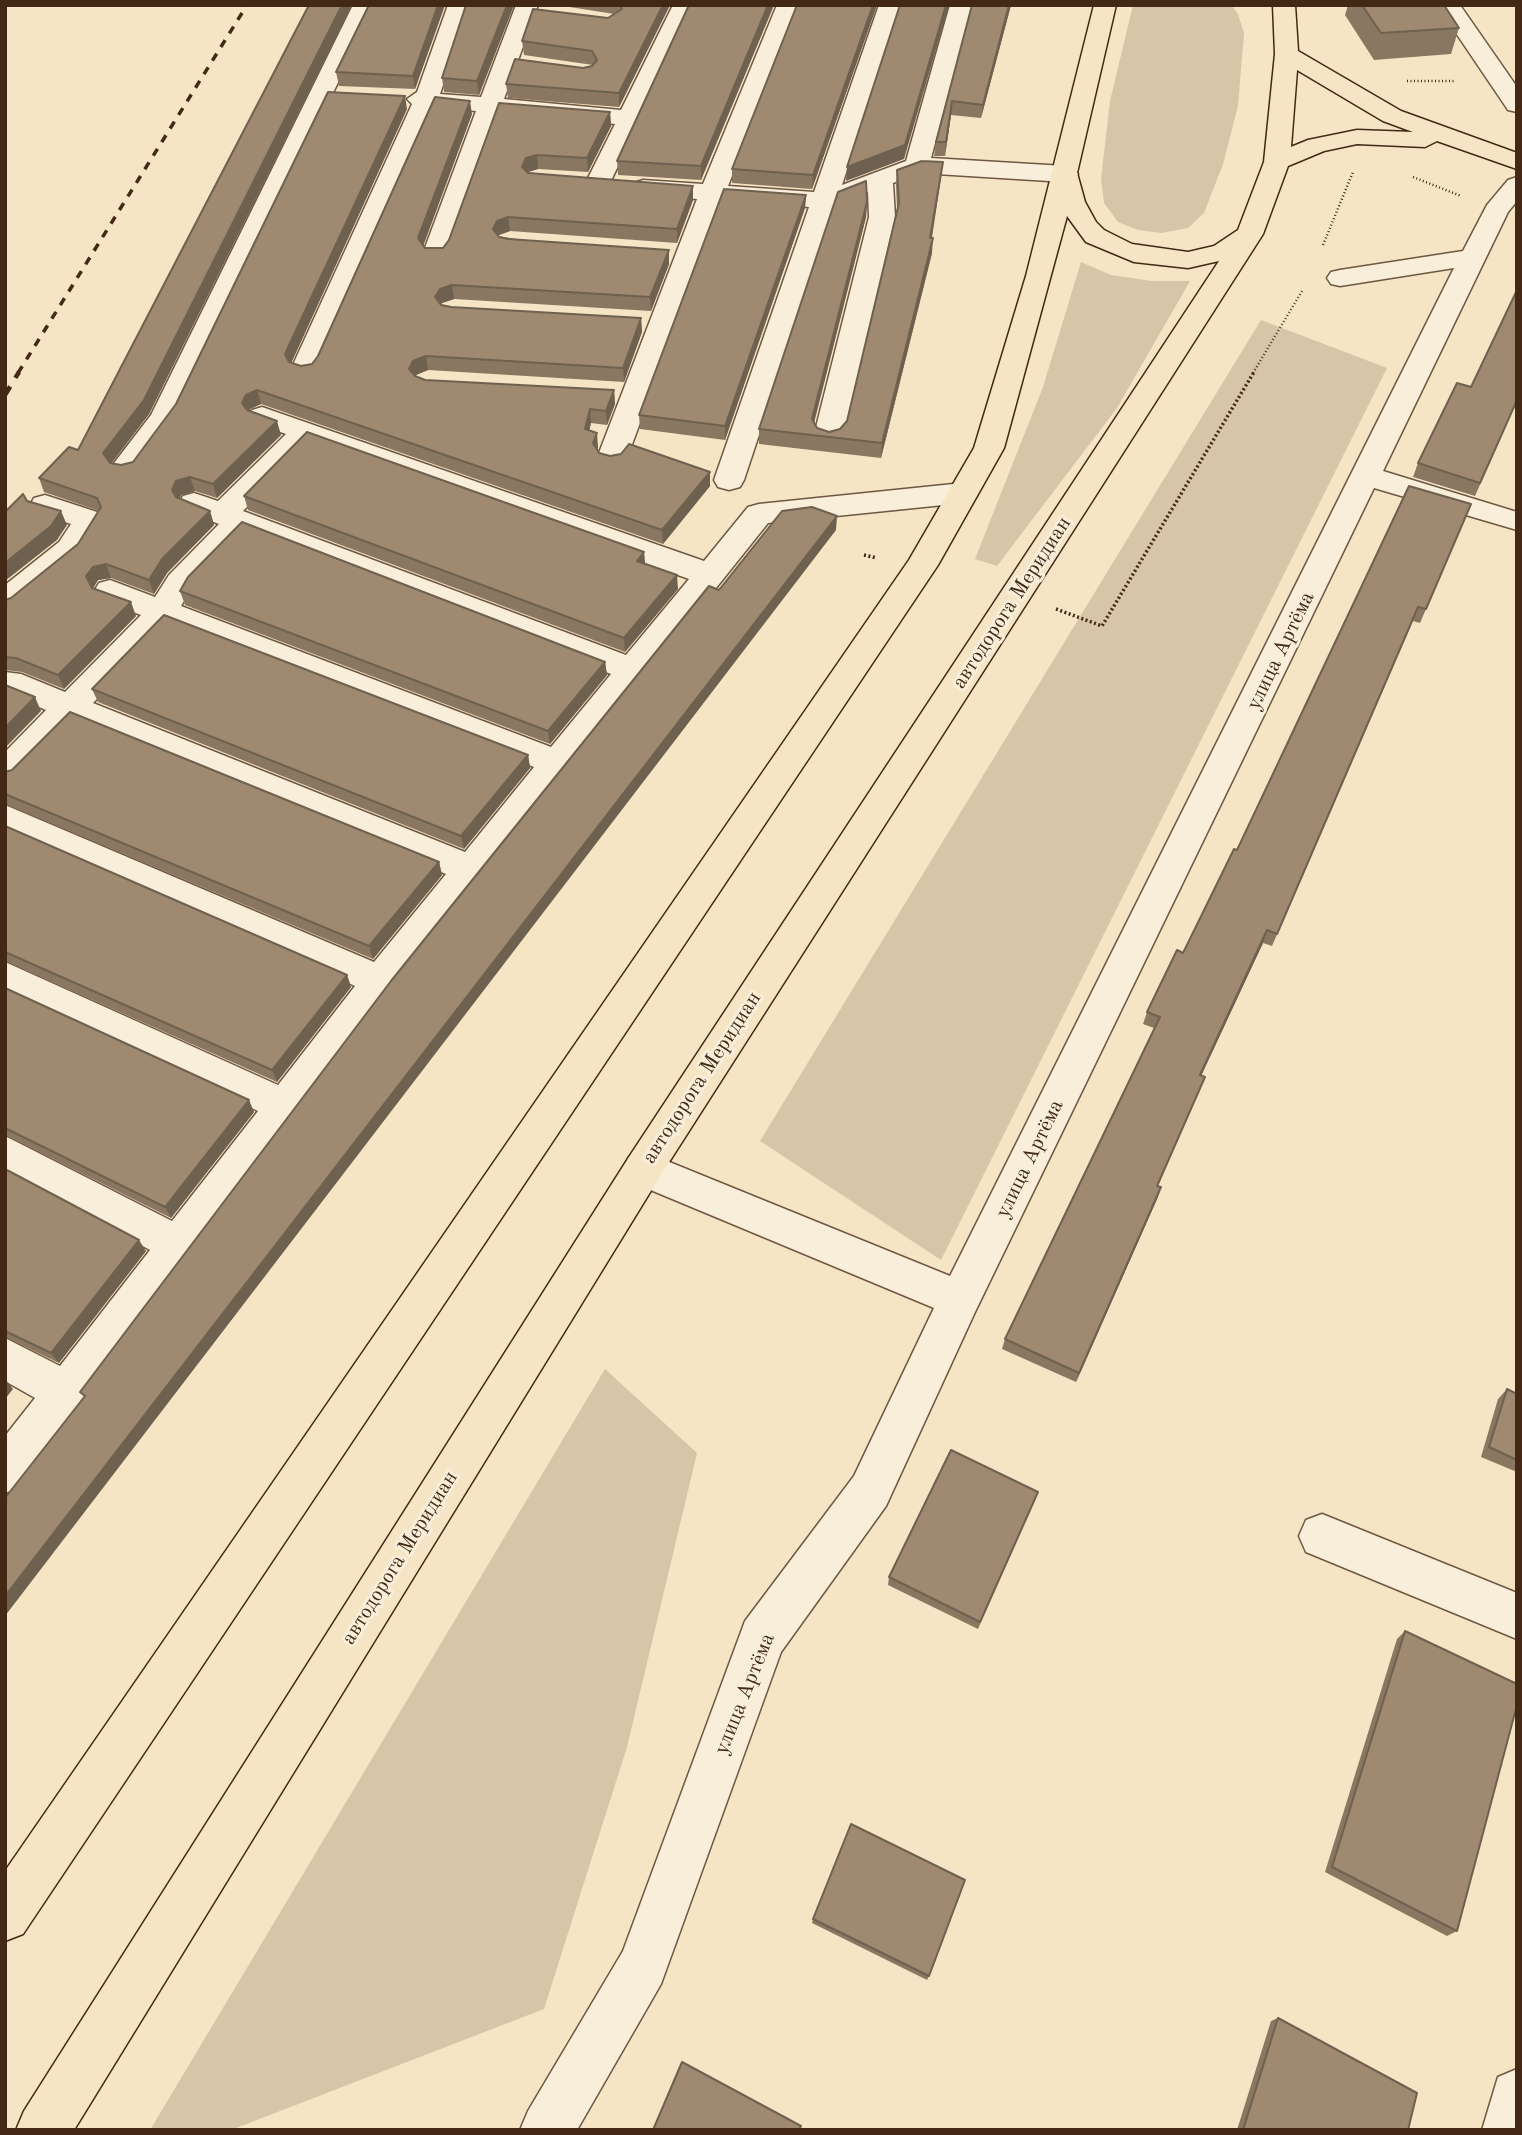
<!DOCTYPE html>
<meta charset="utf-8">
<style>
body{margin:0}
#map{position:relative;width:1522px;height:2135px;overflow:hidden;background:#f5e5c5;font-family:"Old Standard TT",serif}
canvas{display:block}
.frame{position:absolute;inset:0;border:7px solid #422815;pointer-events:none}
</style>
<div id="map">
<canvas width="1522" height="2135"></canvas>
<div class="frame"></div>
</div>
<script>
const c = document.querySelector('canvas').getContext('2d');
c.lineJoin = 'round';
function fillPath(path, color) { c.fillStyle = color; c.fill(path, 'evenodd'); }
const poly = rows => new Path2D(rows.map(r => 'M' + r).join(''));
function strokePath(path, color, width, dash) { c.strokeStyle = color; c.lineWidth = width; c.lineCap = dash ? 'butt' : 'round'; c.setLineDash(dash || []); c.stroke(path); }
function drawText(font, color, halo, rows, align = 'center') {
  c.font = font + ' "Old Standard TT",serif'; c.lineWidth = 6; c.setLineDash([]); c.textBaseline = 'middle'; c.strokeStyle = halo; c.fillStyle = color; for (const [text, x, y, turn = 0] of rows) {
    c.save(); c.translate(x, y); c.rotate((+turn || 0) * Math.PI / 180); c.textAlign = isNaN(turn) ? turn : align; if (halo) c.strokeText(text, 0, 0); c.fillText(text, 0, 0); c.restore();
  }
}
fillPath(poly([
 [1133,5,1231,5,1238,14,1244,33,1238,106,1223,164,1204,213,1188,228,1161,233,1138,230,1118,222,1104,203,1101,179,1110,101],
 [1081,262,1111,275,1152,281,1190,281,1117,408,997,566,975,559,1043,387],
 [1261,320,1387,368,941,1260,760,1141],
 [605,1369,697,1453,627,1747,544,2009,231,2130,150,2130]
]), '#d7c5a7');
const minor = poly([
 [353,5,375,5,178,417,136,474,126,476,116,474,111,467,151,415,353,5],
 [448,5,470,5,440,94,481,97,516,5,538,5,504,99,621,110,673,5,695,5,607,189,589,189,585,184,615,124,499,113,449,253,445,259,436,261,427,259,423,253,476,111,435,108,319,369,315,375,305,377,295,375,291,369,412,104,407,99,417,92,448,5],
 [777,5,799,5,728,186,814,192,879,5,901,5,842,185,906,161,950,5,972,5,931,158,1065,166,1074,169,1078,174,1074,179,1065,182,920,173,893,183,895,217,844,435,839,441,829,444,819,441,814,435,869,217,868,192,835,205,744,480,740,487,729,490,718,487,714,480,809,207,722,201,627,458,622,465,612,467,602,465,597,458,697,199,643,196,634,193,630,188,634,183,643,180,703,184,777,5],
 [1437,5,1460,5,1517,87,1517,112,1508,110,1437,5],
 [1517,177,1517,201,1508,212,1383,471,1517,512,1517,530,1374,488,975,1312,886,1506,781,1652,661,1984,577,2130,520,2130,528,2111,623,1951,745,1621,854,1476,934,1308,629,1181,623,1169,629,1157,643,1152,657,1157,950,1276,1454,268,1340,286,1331,284,1327,278,1331,272,1340,270,1463,251,1487,205,1508,180,1517,177],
 [262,407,704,561,748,507,759,504,963,483,974,486,978,493,974,500,963,503,768,523,393,992,21,1487,5,1493,5,1436,35,1398,5,1381,5,1338,60,1366,150,1250,5,1173,5,1136,172,1221,258,1111,5,994,5,962,278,1085,355,986,5,833,5,805,374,962,446,874,75,722,17,782,5,785,5,752,46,710,5,693,5,672,21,674,65,692,141,615,99,599,94,591,99,583,110,580,155,597,169,575,219,524,183,510,179,503,183,496,194,493,218,501,286,434,252,422,248,416,252,410,262,407],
 [310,443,689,579,626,655,243,511,310,443],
 [245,533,611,674,551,747,181,606,191,589,245,533],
 [168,625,534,767,465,852,93,703,168,625],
 [45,495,100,513,104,520,81,556,16,610,5,613,5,585,59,542,71,524,34,512,30,505,34,498,45,495],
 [1322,1514,1517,1593,1517,1639,1306,1552,1299,1536,1306,1520,1322,1514],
 [1517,2069,1517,2130,1482,2130,1498,2077,1517,2069]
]);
const major = poly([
 [1094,5,1116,5,1077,173,1085,202,1096,222,1104,230,1132,244,1188,252,1214,246,1238,230,1264,162,1275,54,1273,5,1295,5,1298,51,1401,111,1517,153,1517,169,1437,141,1425,147,1357,144,1324,151,1288,166,1263,234,657,1181,74,2130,16,2130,24,2111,629,1157,1219,261,1188,268,1134,262,1086,242,1067,216,1004,448,938,565,23,1934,5,1941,5,1871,909,560,974,448,1026,276,1094,5],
 [1297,70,1383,121,1413,132,1357,130,1308,140,1291,147,1297,70]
]);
strokePath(minor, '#6f5741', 3);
strokePath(major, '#422815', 3);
strokePath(poly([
 [1407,81,1455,81],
 [1413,177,1461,196],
 [1323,245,1353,172],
 [1253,373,1302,291]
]), '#422815', 2.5, [1, 2.5]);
strokePath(poly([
 [864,555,877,558],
 [1056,609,1102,626,1254,372]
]), '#422815', 3.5, [2, 2.5]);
fillPath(minor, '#f8eed9');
fillPath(major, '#f5e5c5');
strokePath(poly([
 [18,373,247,5]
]), '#422815', 3.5, [8, 8]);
strokePath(poly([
 [5,395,19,372]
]), '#422815', 4.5, [10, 10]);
fillPath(poly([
 [309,5,352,5,149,414,112,463,121,465,133,462,407,109,291,363,301,366,312,364,318,356,472,114,423,245,425,248,443,248,449,240,499,103,610,112,611,126,588,172,538,169,528,172,693,200,677,243,510,231,499,235,498,236,669,264,651,311,454,299,442,303,441,304,451,307,641,318,642,332,624,382,428,370,416,375,415,377,425,380,614,390,615,404,607,425,591,423,589,431,598,447,597,450,599,453,610,456,710,472,710,486,663,544,261,404,250,409,249,411,281,435,217,498,195,491,181,495,179,499,210,511,214,525,167,573,154,594,111,578,98,580,93,588,136,616,64,689,22,672,5,670,5,600,11,598,78,544,99,511,44,492,39,478,78,450],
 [369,5,445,5,415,89,339,86,336,72],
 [514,5,479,95,444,92,442,78],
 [557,5,670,5,619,107,508,98,506,84,583,68,593,65,524,55,522,41,608,18,614,14],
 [774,5,701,180,618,175,617,161],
 [877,5,812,189,732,183,732,169],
 [972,5,1011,5,981,118,951,115,945,156,934,156,936,142],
 [1348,5,1444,5,1459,28,1451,54,1374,60,1345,15],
 [897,170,941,177,932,238,932,253,881,458,759,444,759,429,867,202,866,217,814,423,817,428,829,432,840,429,847,421,897,209,896,185],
 [806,195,805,208,725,440,640,429,639,415],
 [1517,401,1475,496,1413,477,1418,463],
 [244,496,644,552,645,564,678,589,625,652,248,510],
 [1471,504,1420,623,1413,621,1272,946,1263,943,1201,1075,1205,1077,1158,1186,1161,1187,1157,1199,1076,1382,1002,1349,1005,1339,1154,1028,1143,1024,1147,1012,1183,953,1237,850],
 [180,591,605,662,607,675,550,744,185,605],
 [92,689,528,755,530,768,464,849,98,702],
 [5,772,439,862,442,875,373,959,5,804],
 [5,826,347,975,351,987,277,1082,5,961],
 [5,988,254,1112,171,1218,5,1135],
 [5,1169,146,1251,59,1363,5,1337],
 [1507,1389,1517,1394,1517,1472,1481,1457,1498,1399],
 [1038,1492,978,1629,888,1585,889,1577],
 [1405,1631,1457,1931,1447,1936,1325,1872,1397,1639],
 [813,1919,929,1976,927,1980,812,1923],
 [1278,2018,1408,2130,1237,2130,1271,2021]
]), '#897761');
fillPath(poly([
 [342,5,352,5,149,414,108,467,103,453],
 [438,5,445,5,415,89,413,76],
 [507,5,514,5,479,95,477,81],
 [663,5,670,5,619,107,619,93],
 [768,5,774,5,701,180,701,166],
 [873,5,877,5,812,189,813,175],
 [946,5,949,5,904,159,846,181,847,167],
 [1009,5,1011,5,981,118,983,105],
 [405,96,407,109,289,368,285,354],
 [470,101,472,114,421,252,418,238],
 [952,101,951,115,945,156,946,142],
 [610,112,611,126,588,172,587,158],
 [537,155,538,169,528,172,522,167,526,158],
 [943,162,941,177,929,253,930,238],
 [693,186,693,200,677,243,677,229],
 [806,195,805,208,725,440,725,426],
 [867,202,866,217,811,434,812,419],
 [508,217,510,231,499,235,495,243,493,229,497,221],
 [933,238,932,253,881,458,882,443],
 [669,250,669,264,651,311,650,297],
 [452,285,454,299,442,303,438,311,435,297,440,289],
 [641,318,642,332,624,382,623,368],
 [426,356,428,370,416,375,412,383,409,369,413,361],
 [257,390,261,404,250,409,246,417,242,403,246,395],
 [614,390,615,404,607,425,606,411],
 [590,409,591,423,586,443,585,429],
 [277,421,281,435,217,498,213,484],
 [597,433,598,447,595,457,593,443],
 [710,472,710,486,663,544,662,530],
 [190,477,195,491,181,495,177,504,172,490,176,481],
 [61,511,67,525,57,540,5,581,5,563],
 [210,511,214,525,167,573,154,594,149,580,162,559],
 [837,516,836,530,5,1616,5,1596],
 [644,552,645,566,637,561],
 [106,564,111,578,98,580,92,590,86,576,93,567],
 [677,575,678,589,625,652,624,638],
 [131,602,136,616,64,689,58,675],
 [605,662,607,675,550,744,548,731],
 [35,697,41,711,5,748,5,728],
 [528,755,530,768,464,849,461,836],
 [439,862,442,875,373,959,369,946],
 [1267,930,1263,943,1196,1087,1200,1075],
 [347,975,351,987,277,1082,272,1070],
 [249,1100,254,1112,171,1218,165,1207],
 [1161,1187,1157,1199,1076,1382,1079,1373],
 [139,1240,146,1251,59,1363,51,1353],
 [5,1379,13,1389,5,1399]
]), '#6f614f');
const building = poly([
 [309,5,342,5,144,400,103,453,110,463,121,465,133,462,176,404,328,92,405,96,285,354,289,362,301,366,312,364,318,356,435,97,470,101,418,238,425,248,443,248,449,240,499,103,610,112,587,158,537,155,526,158,522,167,528,173,693,186,677,229,508,217,497,221,493,229,499,237,508,239,669,250,650,297,452,285,440,289,435,297,441,305,451,307,641,318,623,368,426,356,413,361,409,369,415,376,425,380,614,390,606,411,590,409,585,429,597,433,593,443,599,453,610,456,621,454,629,444,710,472,662,530,257,390,246,395,242,403,247,410,277,421,213,484,190,477,176,481,172,490,176,497,210,511,162,559,149,580,106,564,93,567,86,576,92,588,131,602,58,675,16,658,5,657,5,600,11,598,78,544,101,507,97,498,39,478,69,447,78,450,309,5],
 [369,5,438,5,413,76,336,72,369,5],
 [466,5,507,5,477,81,442,78,466,5],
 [619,5,663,5,619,93,506,84,515,59,583,68,592,66,597,60,592,51,522,41,533,9,608,18,622,9,619,5],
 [689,5,768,5,701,166,617,161,689,5],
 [797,5,873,5,813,175,732,169,797,5],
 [900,5,946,5,905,145,847,167,900,5],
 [972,5,1009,5,983,105,952,101,946,142,936,142,972,5],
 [1362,5,1444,5,1459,28,1381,33,1362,5],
 [922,161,943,162,930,238,933,238,882,443,759,429,838,192,866,181,867,202,812,419,817,428,829,432,840,429,847,421,899,203,897,170,922,161],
 [724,189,806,195,725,426,639,415,724,189],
 [1517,290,1517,400,1480,483,1418,463,1457,383,1471,387,1517,290],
 [307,432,644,552,637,561,677,575,624,638,244,496,307,432],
 [1409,486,1471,504,1426,609,1418,607,1277,934,1267,930,1200,1075,1205,1077,1157,1186,1161,1187,1079,1373,1005,1339,1160,1017,1147,1012,1177,950,1183,953,1234,849,1237,850,1409,486],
 [23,494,27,501,61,511,51,526,5,563,5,512,23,494],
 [812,507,837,516,5,1596,5,1498,85,1396,80,1392,391,981,709,586,719,590,782,511,812,507],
 [242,522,605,662,548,731,180,591,188,577,242,522],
 [164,615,528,755,461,836,92,689,164,615],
 [5,685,35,697,5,728,5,685],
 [70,712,439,862,369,946,5,794,5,772,12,770,70,712],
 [5,826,347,975,272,1070,5,952,5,826],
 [5,988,249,1100,165,1207,5,1128,5,988],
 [5,1169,139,1240,51,1353,5,1331,5,1169],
 [1507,1389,1517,1394,1517,1460,1489,1447,1507,1389],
 [951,1450,1038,1492,980,1622,889,1577,951,1450],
 [1405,1631,1517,1684,1517,1705,1457,1931,1332,1867,1405,1631],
 [851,1824,965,1880,929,1976,813,1919,851,1824],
 [1278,2018,1417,2093,1408,2130,1243,2130,1278,2018],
 [682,2062,801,2126,799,2130,653,2130,682,2062]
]);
fillPath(building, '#9f8a71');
strokePath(building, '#6f614f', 2);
drawText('21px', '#422815', '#f8eed9', [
 ["автодорога Меридиан",1012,603,-57],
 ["улица Артёма",1281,651,-64],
 ["автодорога Меридиан",702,1078,-57],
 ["улица Артёма",1030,1159,-64],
 ["автодорога Меридиан",400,1558,-58],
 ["улица Артёма",745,1694,-68]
]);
</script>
